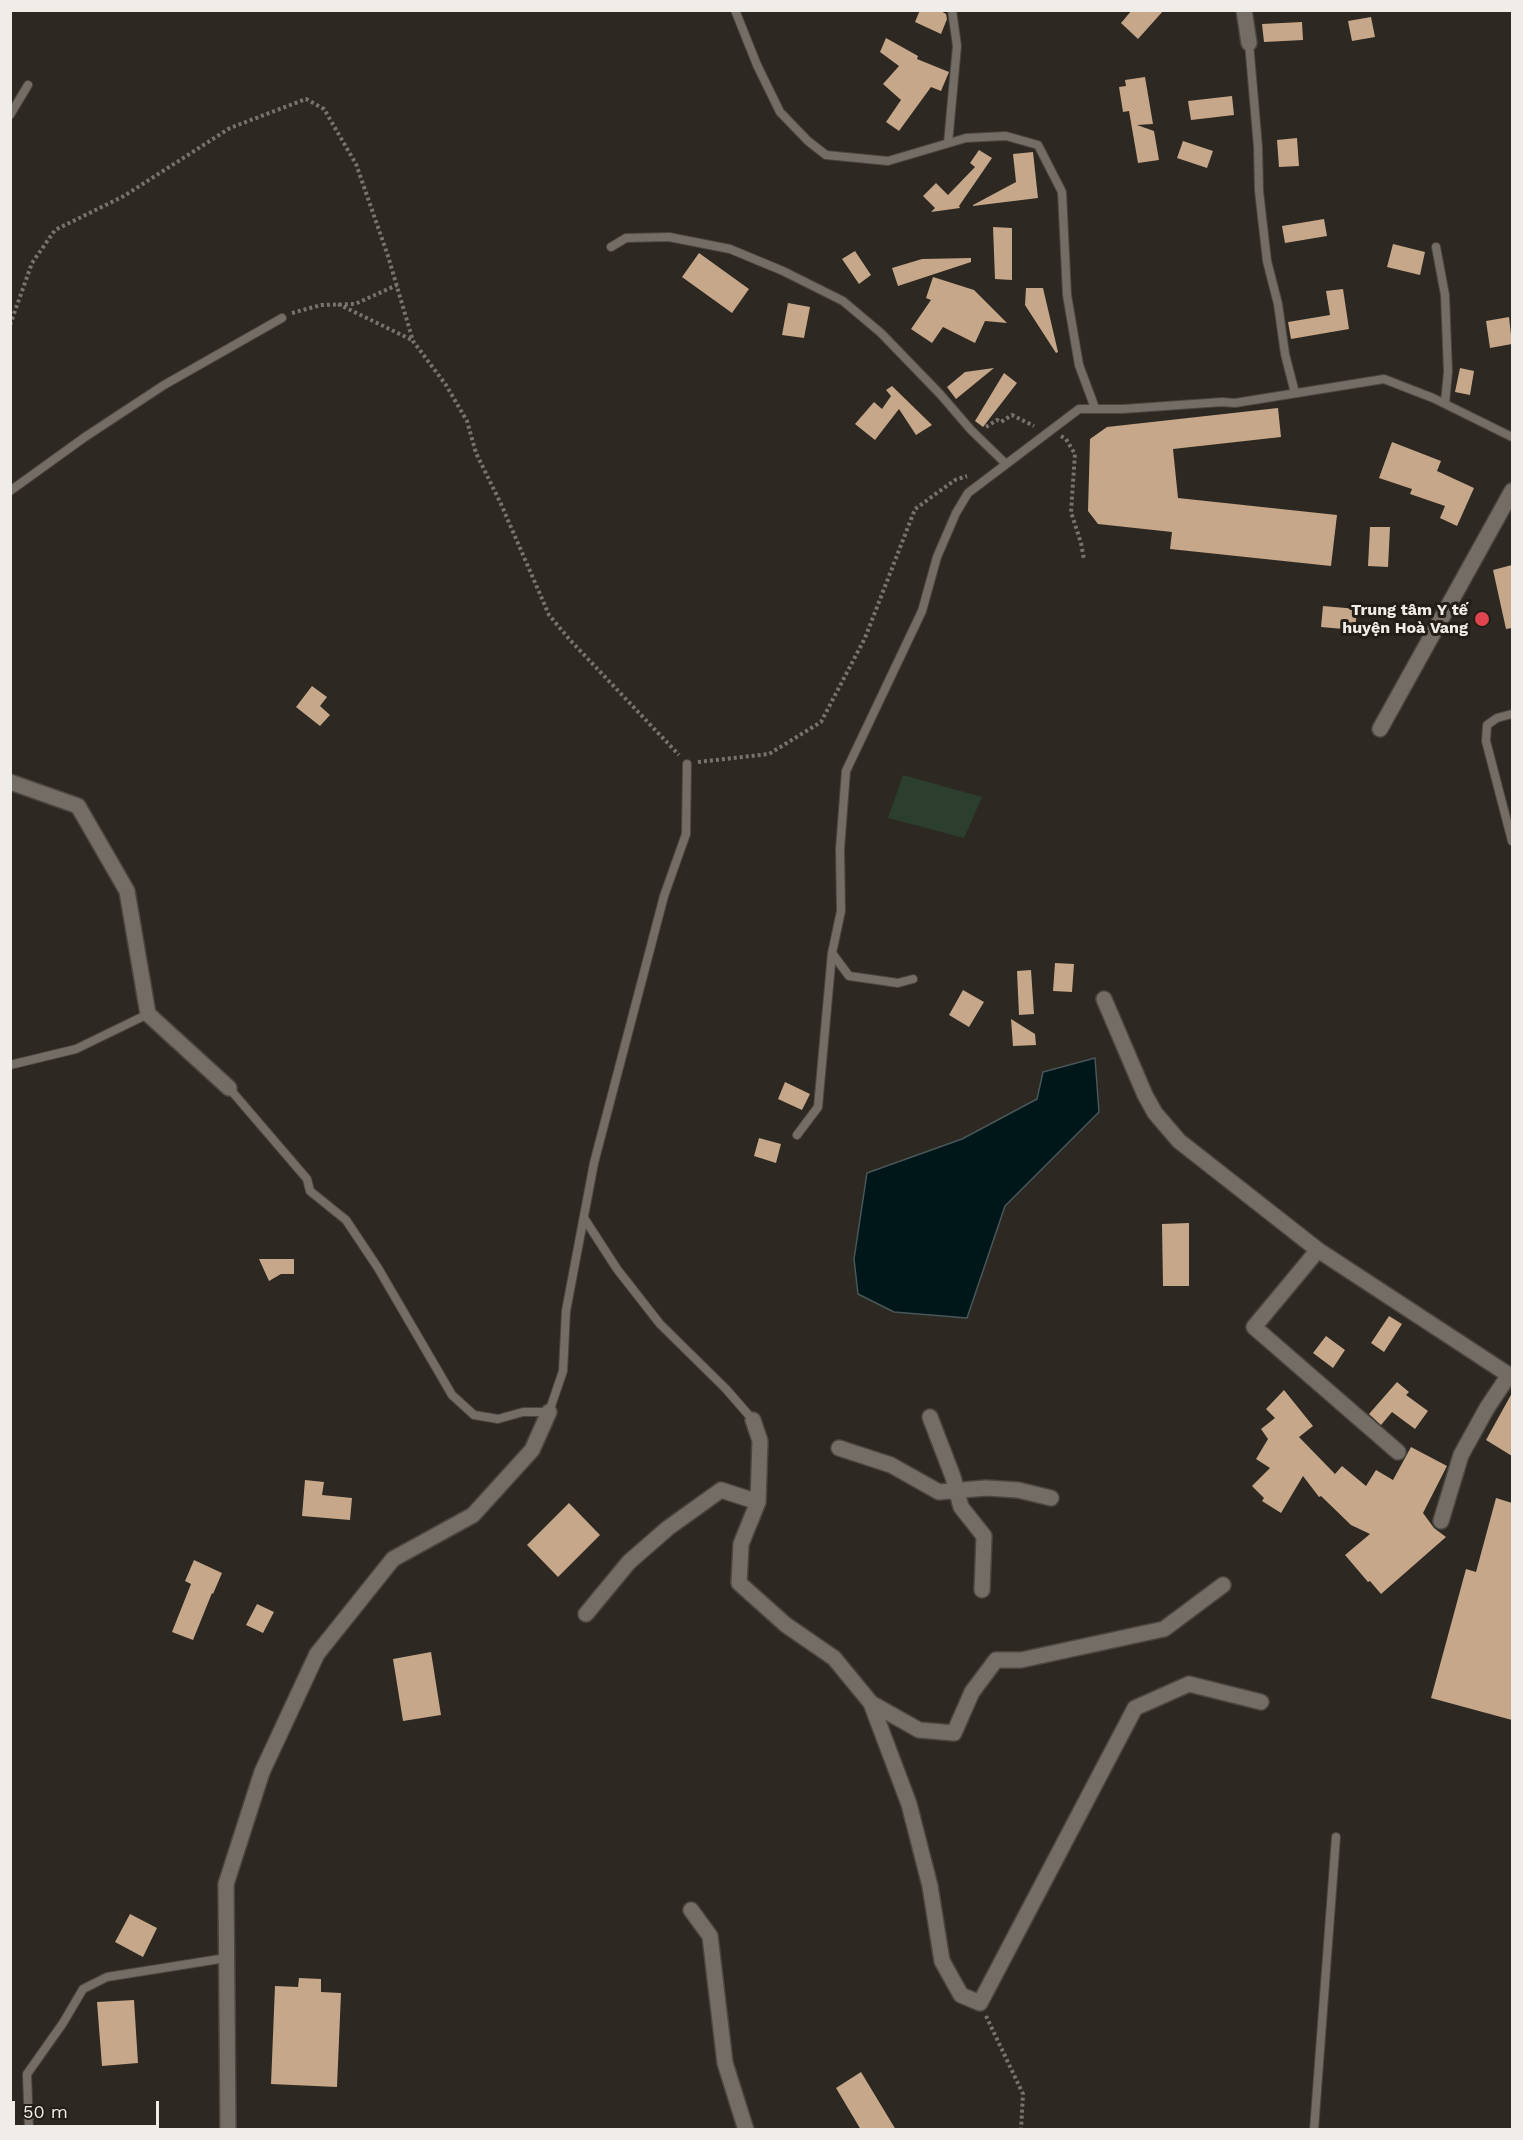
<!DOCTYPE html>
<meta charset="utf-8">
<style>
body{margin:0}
#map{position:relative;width:1523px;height:2140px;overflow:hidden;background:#2d2821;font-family:"Work Sans",sans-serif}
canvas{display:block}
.frame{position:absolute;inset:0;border:12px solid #f0ede9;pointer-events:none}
.scale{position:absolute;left:12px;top:2101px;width:147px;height:27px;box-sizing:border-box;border:3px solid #f0ede9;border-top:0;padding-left:8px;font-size:18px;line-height:21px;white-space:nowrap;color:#f0ede9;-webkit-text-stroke:4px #231f18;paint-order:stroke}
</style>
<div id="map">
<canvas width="1523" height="2140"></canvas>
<div class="frame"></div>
<div class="scale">50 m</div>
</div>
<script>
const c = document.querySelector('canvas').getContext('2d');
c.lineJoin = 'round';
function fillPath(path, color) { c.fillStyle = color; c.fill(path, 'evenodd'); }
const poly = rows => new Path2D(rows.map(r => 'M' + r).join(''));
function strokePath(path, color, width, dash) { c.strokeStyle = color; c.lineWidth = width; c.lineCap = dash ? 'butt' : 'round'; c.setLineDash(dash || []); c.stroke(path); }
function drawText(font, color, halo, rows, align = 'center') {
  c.font = font + ' "Work Sans",sans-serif'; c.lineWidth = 6; c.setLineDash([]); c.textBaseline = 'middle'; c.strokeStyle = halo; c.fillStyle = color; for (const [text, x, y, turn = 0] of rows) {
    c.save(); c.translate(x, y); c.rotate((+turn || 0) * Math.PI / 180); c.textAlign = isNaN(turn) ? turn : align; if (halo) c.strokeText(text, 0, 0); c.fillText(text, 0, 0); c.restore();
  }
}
fillPath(poly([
 [903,775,982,797,964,838,888,818]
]), '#2c3f2f');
const water = poly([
 [1095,1058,1099,1112,1005,1206,967,1318,894,1312,858,1294,854,1259,867,1173,962,1139,1037,1099,1043,1072,1095,1058]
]);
fillPath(water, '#00171a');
strokePath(water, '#485758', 1.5);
fillPath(poly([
 [920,10,939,10,946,14,947,19,941,34,915,22],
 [1132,10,1164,10,1138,39,1121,23],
 [1371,17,1375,37,1352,41,1348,21],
 [1302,22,1303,40,1264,42,1262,24],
 [886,38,918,56,917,59,949,72,941,91,931,87,899,131,886,122,901,100,883,84,899,66,880,52],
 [1145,77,1153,124,1137,125,1154,131,1159,160,1138,163,1129,111,1123,112,1119,87,1126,86,1125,80],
 [1232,96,1234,115,1191,120,1188,101],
 [1297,138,1299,166,1279,167,1277,140],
 [1183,141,1213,151,1207,168,1177,158],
 [979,150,992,158,959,206,960,208,931,212,935,208,923,196,936,183,948,195,975,167,970,163],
 [1033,152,1038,198,973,206,973,205,1016,182,1013,154],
 [1324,219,1327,236,1285,243,1282,226],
 [993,227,1012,228,1012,280,995,279],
 [1393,244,1425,252,1420,275,1387,267],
 [855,251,871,275,859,284,842,259],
 [699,253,749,289,732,313,682,277],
 [971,258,971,262,898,286,892,268,922,259],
 [933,277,974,290,1007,323,985,321,975,343,943,327,932,343,911,329,931,300,926,298],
 [1026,288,1043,288,1058,352,1056,353,1025,305],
 [1343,289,1349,329,1291,339,1288,322,1330,315,1326,291],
 [788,303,810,307,804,338,782,335],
 [1509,317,1512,344,1490,348,1486,321],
 [994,368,956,399,947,387,965,372],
 [1460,368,1474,371,1470,395,1455,392],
 [1004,373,1017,383,983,427,975,421],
 [892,386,932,425,916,435,899,409,875,440,855,424,874,402,882,409,891,396,886,390],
 [1278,408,1281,437,1173,449,1178,498,1337,515,1331,566,1170,549,1172,532,1098,524,1088,511,1090,439,1107,427],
 [1392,442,1441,461,1437,471,1474,488,1457,526,1440,518,1445,506,1410,494,1412,489,1379,478],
 [1370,527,1390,527,1388,567,1368,566],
 [1512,565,1512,628,1506,629,1493,570],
 [1323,606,1357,609,1355,630,1321,627],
 [312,686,327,697,320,706,330,715,320,726,296,707],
 [1055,963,1074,964,1072,992,1053,991],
 [1031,970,1034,1014,1019,1015,1017,971],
 [963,990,984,1002,969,1027,949,1015],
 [1011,1019,1035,1034,1036,1045,1013,1046],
 [785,1082,810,1094,802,1110,778,1099],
 [759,1138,781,1144,776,1163,754,1156],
 [1189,1223,1189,1286,1163,1286,1162,1224],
 [259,1259,294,1259,294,1274,281,1274,269,1281],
 [1389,1316,1402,1324,1384,1352,1371,1343],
 [1326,1336,1345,1350,1333,1368,1313,1353],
 [1397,1382,1409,1392,1406,1395,1428,1411,1415,1429,1392,1412,1381,1425,1369,1414],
 [1284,1390,1313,1426,1299,1437,1335,1474,1342,1466,1366,1486,1376,1470,1393,1480,1411,1447,1447,1466,1423,1513,1434,1528,1446,1537,1381,1594,1370,1581,1368,1582,1345,1555,1370,1534,1351,1525,1321,1496,1319,1497,1303,1476,1281,1513,1262,1501,1264,1498,1252,1486,1270,1468,1256,1459,1268,1439,1261,1429,1275,1418,1266,1409],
 [1512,1393,1512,1456,1486,1440],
 [305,1480,324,1482,322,1495,352,1498,350,1520,302,1516],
 [1496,1498,1512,1503,1512,1720,1431,1698,1466,1569,1476,1572],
 [569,1503,600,1535,558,1577,527,1545],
 [194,1560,222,1573,213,1594,212,1593,193,1640,172,1632,191,1584,185,1581],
 [257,1604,274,1612,263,1633,246,1625],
 [431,1652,441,1715,403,1721,393,1659],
 [130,1914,157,1928,143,1957,115,1942],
 [299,1978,321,1979,321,1992,341,1993,337,2087,271,2084,275,1986,298,1987],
 [134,2000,138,2063,102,2066,97,2002],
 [861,2072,896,2130,861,2130,836,2088]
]), '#c6a789');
const lane = poly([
 [735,10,757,65,780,112,808,141,826,155,888,161,966,138,1006,136,1038,145,1062,192,1067,295,1079,365,1095,408],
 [1249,43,1258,147,1259,191,1267,261,1278,304,1285,354,1295,393],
 [10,115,28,85],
 [948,143,957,46,952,10],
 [611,247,626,238,669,237,730,249,783,271,843,301,881,333,940,394,971,430,1005,463],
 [1436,247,1445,295,1448,372,1445,403],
 [10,491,85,437,164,385,282,318],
 [1512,714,1497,718,1487,725,1486,741,1512,841],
 [832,953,849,976,898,983,913,979],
 [10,1065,76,1049,148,1014],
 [229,1088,307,1179,310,1191,346,1220,378,1268,452,1395,474,1415,498,1419,523,1412,549,1412,563,1371,566,1311,594,1163,664,896,686,834,687,764],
 [797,1135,818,1107,832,953,841,911,840,849,846,771,922,611,937,557,956,513,968,493,1079,409,1123,409,1222,402,1235,403,1384,379,1433,398,1512,437],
 [584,1218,617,1269,660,1324,726,1389,753,1420],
 [29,2130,27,2074,63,2023,83,1989,107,1977,226,1958],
 [1314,2130,1336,1837]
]);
const street = poly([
 [1244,10,1249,43],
 [1380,729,1512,491],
 [10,782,78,806,127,891,148,1014,229,1088],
 [1104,999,1145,1095,1155,1113,1179,1141,1318,1250,1512,1377],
 [1318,1250,1254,1327,1398,1452],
 [930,1417,953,1477,961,1507,984,1536,982,1590],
 [753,1420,760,1441,758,1502,741,1544,739,1583,786,1625,834,1658,871,1703,919,1730,954,1733,972,1692,996,1660,1021,1660,1164,1629,1223,1585],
 [839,1448,891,1465,939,1492,986,1488,1018,1490,1051,1498],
 [1441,1521,1461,1455,1487,1408,1509,1375],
 [586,1614,629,1562,668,1528,721,1490,758,1502],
 [871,1703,909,1804,930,1886,942,1961,961,1995,980,2003,1135,1708,1189,1684,1261,1702],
 [691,1910,710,1936,725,2063,746,2130],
 [228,2130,226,1884,262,1772,317,1654,393,1559,473,1515,532,1450,549,1412]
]);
strokePath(lane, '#4a4640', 10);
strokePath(street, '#4a4640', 18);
strokePath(poly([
 [338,304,412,340],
 [292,313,321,305,355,304,397,285],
 [10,325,32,263,55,230,124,196,230,128,306,99,324,109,356,164,388,256,413,341,446,385,467,421,476,453,501,504,549,615,570,640,679,755],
 [986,427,997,420,1001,422,1012,415,1034,426],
 [1061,436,1066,439,1075,454,1071,512,1081,543,1084,560],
 [698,762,769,754,821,722,865,638,915,509,955,480,967,476],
 [986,2016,1023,2094,1021,2130]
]), '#78736e', 4, [3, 3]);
strokePath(lane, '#736d65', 8);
strokePath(street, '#736d65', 15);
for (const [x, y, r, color] of [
 [1482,619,8,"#e0444e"]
]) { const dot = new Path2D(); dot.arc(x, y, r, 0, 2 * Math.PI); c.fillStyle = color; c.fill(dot); strokePath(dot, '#231f18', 2); }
drawText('bold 16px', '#f0ede9', '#231f18', [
 ["Trung tâm Y tế",1468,610],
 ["huyện Hoà Vang",1468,628]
], 'right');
</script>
